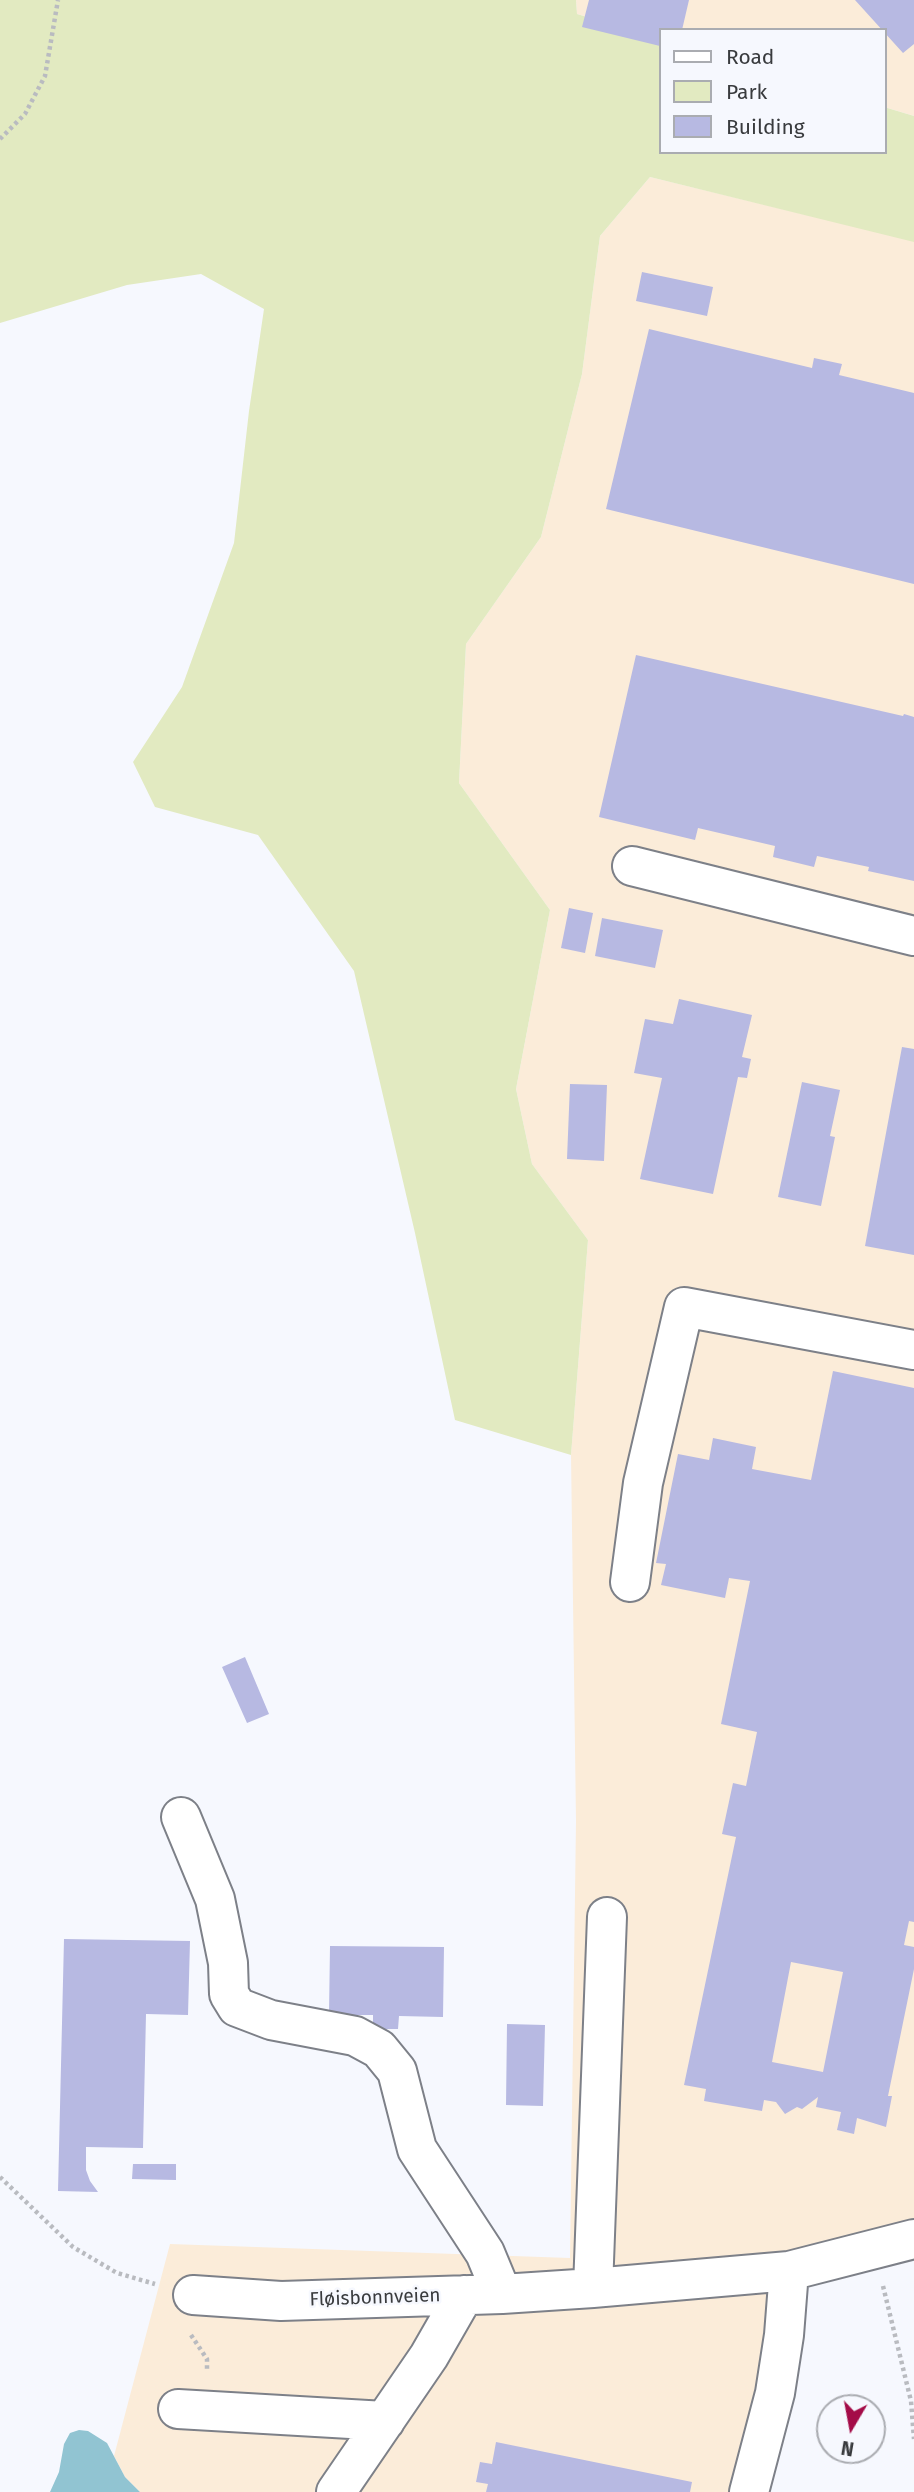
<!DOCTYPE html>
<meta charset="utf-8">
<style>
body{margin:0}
#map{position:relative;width:914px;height:2492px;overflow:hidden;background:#f6f8fe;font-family:"Fira Sans",sans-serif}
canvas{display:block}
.legend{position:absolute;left:659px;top:28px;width:228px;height:126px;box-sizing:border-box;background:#f6f8fe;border:2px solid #aaacb1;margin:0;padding:9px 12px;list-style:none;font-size:21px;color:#393b3e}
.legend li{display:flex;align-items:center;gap:14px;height:35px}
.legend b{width:35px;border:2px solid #aaacb1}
.north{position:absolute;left:816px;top:2394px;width:70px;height:70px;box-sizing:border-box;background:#f6f8fe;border:2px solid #aaacb1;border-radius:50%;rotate:190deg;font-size:19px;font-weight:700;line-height:28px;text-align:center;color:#393b3e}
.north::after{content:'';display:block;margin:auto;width:24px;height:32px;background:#a40c48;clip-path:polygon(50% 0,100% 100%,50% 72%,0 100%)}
</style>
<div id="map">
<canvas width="914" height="2492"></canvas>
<ul class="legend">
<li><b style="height:9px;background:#fff"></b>Road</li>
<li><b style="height:19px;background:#e2eac1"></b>Park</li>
<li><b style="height:19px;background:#b7b9e2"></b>Building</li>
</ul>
<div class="north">N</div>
</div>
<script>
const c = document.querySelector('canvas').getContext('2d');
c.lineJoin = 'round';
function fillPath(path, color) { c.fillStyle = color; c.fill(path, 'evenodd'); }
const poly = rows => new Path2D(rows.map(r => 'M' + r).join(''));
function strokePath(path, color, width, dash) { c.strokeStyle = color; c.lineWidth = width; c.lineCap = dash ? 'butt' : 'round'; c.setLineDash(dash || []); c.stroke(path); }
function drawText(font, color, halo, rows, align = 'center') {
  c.font = font + ' "Fira Sans",sans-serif'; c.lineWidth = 5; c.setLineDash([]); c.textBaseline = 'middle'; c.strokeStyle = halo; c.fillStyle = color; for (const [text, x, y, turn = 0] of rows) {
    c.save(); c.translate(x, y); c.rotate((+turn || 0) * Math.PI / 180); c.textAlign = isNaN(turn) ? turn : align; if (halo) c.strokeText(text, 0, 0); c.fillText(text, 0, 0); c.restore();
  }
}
fillPath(poly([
 [576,0,914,0,914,116,884,107,884,30,660,30,660,39,577,14],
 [650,177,914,241,914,2239,789,2271,752,2492,140,2492,125,2477,114,2456,170,2244,570,2258,576,1821,571,1455,588,1240,532,1164,516,1089,550,910,459,783,466,644,541,537,582,374,600,236]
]), '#fbecd9');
fillPath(poly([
 [0,0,576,0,577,14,660,39,660,152,884,152,884,107,914,116,914,242,650,177,600,236,582,374,541,537,466,644,459,783,550,910,516,1089,532,1164,588,1240,571,1455,455,1420,415,1233,354,971,258,835,155,807,133,762,182,687,234,543,249,411,264,309,201,274,127,285,0,323]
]), '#e2eac1');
fillPath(poly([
 [79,2430,88,2431,107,2443,125,2477,140,2492,50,2492,59,2472,64,2444,70,2433]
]), '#91c4d2');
fillPath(poly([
 [589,0,689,0,682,30,660,30,660,46,582,27],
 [855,0,914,0,914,44,903,53],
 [642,272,713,287,707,316,636,301],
 [649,329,812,368,814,358,842,364,839,375,914,393,914,584,606,509],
 [636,655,903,716,904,714,914,717,914,881,868,871,869,867,817,856,814,867,773,857,775,846,698,828,695,840,599,817],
 [569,908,593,913,585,953,561,948],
 [602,918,663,930,655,968,595,956],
 [679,999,752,1015,742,1057,751,1059,747,1078,738,1077,713,1194,640,1179,662,1078,634,1073,645,1019,673,1024],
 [902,1047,914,1049,914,1255,865,1246],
 [802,1082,840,1090,830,1136,835,1137,821,1206,778,1197],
 [570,1084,607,1085,604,1161,567,1159],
 [833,1371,914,1388,914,1922,909,1921,904,1945,914,1947,914,1969,888,2096,892,2096,886,2127,857,2118,854,2134,837,2130,841,2112,816,2107,818,2097,802,2109,797,2107,785,2114,776,2102,764,2100,762,2111,704,2101,706,2089,684,2085,736,1837,722,1834,733,1783,746,1786,757,1732,721,1724,750,1581,729,1578,725,1598,661,1585,666,1564,656,1563,678,1454,709,1460,713,1438,756,1447,752,1469,811,1480],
 [791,1962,843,1972,823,2072,772,2062],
 [245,1657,269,1714,247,1723,222,1667],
 [64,1939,190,1941,188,2015,146,2014,143,2148,86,2147,86,2170,90,2181,98,2192,58,2191],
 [330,1946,444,1947,443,2017,399,2016,398,2029,373,2029,373,2015,329,2015],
 [507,2024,545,2025,543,2106,506,2105],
 [133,2164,176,2164,176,2180,132,2179],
 [496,2442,692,2482,690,2492,486,2492,488,2484,476,2482,480,2462,492,2464]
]), '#b7b9e2');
const minor = poly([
 [632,866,914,936],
 [630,1582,643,1483,684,1307,914,1350],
 [181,1817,215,1899,228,1963,229,1994,237,2007,271,2020,355,2036,379,2049,397,2071,417,2149,485,2253,502,2294],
 [593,2288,607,1917],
 [193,2295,281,2301,502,2294,593,2288,789,2271,914,2239],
 [178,2409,385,2421],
 [336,2492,429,2356,464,2295],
 [749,2492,775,2393,784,2335,789,2271]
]);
strokePath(minor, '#7d8088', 42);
strokePath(poly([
 [0,139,25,114,45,76,58,0],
 [0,2177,73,2247,117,2273,155,2284],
 [883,2286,911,2401,914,2439],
 [191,2335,207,2359,207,2370]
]), '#b9bbc0', 4.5, [3.5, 3.5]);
strokePath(minor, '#fff', 38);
drawText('19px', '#393b3e', '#f6f8fe', [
 ["Fløisbonnveien",375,2298,-2]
]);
</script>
